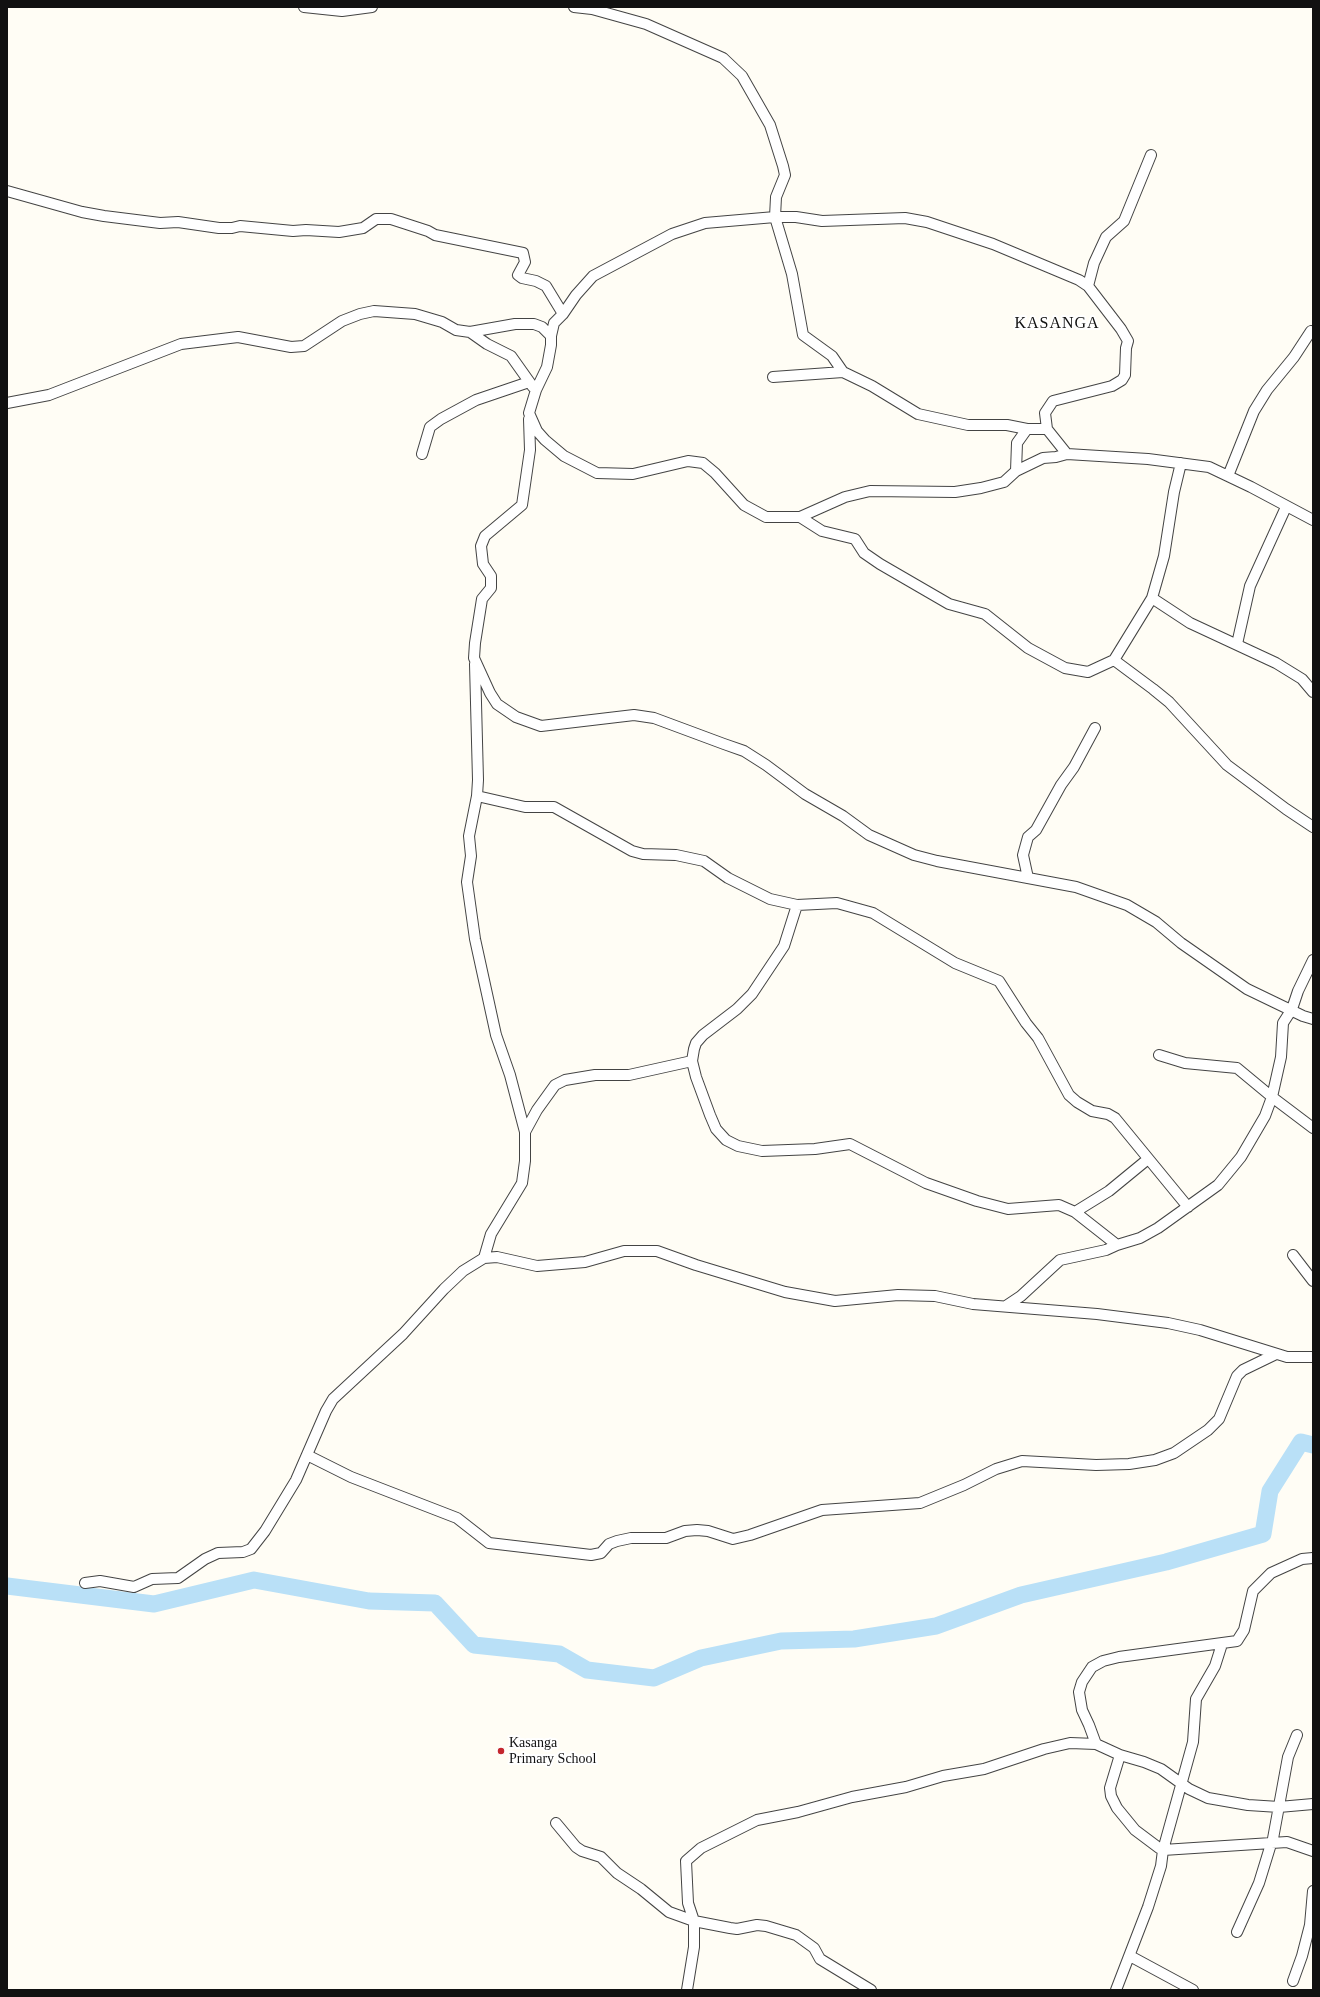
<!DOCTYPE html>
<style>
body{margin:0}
#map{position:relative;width:1320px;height:1997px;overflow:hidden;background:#fffdf5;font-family:"Times New Roman",serif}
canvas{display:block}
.frame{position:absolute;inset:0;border:8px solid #111;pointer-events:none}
</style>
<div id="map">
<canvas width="1320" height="1997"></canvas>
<div class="frame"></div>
</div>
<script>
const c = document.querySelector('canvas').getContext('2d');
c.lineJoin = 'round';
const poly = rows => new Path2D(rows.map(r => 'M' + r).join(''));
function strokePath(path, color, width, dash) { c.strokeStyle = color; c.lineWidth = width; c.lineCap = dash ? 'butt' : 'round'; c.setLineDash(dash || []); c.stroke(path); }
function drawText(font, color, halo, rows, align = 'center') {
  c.font = font + ' "Times New Roman",serif'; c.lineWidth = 4; c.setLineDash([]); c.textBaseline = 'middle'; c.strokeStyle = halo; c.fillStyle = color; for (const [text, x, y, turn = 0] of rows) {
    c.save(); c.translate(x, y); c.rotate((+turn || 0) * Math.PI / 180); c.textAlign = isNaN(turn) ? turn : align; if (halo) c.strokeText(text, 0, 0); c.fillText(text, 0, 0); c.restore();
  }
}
strokePath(poly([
 [7,1586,154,1604,254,1580,369,1601,435,1603,474,1645,559,1654,587,1670,654,1678,701,1658,781,1641,854,1639,936,1626,1021,1595,1166,1562,1263,1534,1270,1491,1301,1442,1313,1445]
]), '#b9e0f7', 17);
const street = poly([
 [304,7,342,11,372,7],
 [574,7,592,9,646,24,723,58,742,76,770,125,783,166,785,175,776,197,775,217,792,274,803,335,832,356,843,372],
 [7,191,82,212,104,216,160,223,178,222,219,228,232,228,240,226,293,231,306,230,339,232,363,228,376,219,391,219,428,231,435,235,523,253,525,262,518,275,522,278,536,281,546,286,563,314],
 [1088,286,1094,263,1106,237,1124,221,1151,155],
 [470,332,487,344,511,356,533,387],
 [551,336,554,323,563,314,576,295,593,276,672,234,705,223,775,217,796,217,822,221,905,218,927,222,993,244,1079,280,1088,286,1121,329,1128,341,1126,348,1125,375,1122,380,1112,386,1053,401,1045,413,1047,429,1067,454],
 [773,377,843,372,872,386,918,414,968,425,1007,425,1027,429],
 [7,403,49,395,181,344,238,337,291,347,304,346,342,321,360,314,374,311,415,314,442,322,456,330,470,332,515,324,534,324,542,327,551,336,551,345,547,367,536,390,529,413,537,431,545,440,564,456,597,473,633,474,688,461,703,463,715,473,744,505,766,517,800,517,845,497,870,491,955,492,981,488,1004,482,1016,471,1043,458,1056,457,1067,454,1148,459,1209,467,1251,487,1313,520],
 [529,419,530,450,522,505,485,536,481,546,483,564,491,576,491,588,482,599,475,643,474,658,490,693,497,704,516,717,541,726,634,715,654,718,724,744,744,751,766,765,805,794,843,816,869,835,914,855,937,861,1076,887,1127,905,1156,922,1181,943,1247,989,1303,1016,1313,1019],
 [422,454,430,427,441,419,476,400,529,382],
 [1016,471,1017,443,1027,429,1047,429],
 [1228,476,1254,411,1267,390,1294,357,1311,331],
 [800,517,822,531,855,539,864,553,880,564,949,604,985,614,1028,648,1065,668,1088,672,1114,660,1152,598,1164,556,1174,492,1181,463],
 [1152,598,1190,623,1276,663,1302,679,1313,692],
 [1237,644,1250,586,1286,507],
 [1114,660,1153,689,1169,702,1227,765,1286,809,1313,827],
 [475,664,478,780,477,796,469,836,471,856,467,882,475,939,496,1035,510,1075,525,1132,525,1161,522,1183,491,1234,484,1258],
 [477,796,525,807,554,807,632,851,643,854,676,855,704,861,728,878,770,899,797,905,837,903,873,913,955,963,999,981,1026,1023,1038,1038,1069,1095,1077,1102,1092,1111,1108,1114,1115,1118,1188,1207],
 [1028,878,1023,855,1028,837,1036,830,1061,785,1074,767,1095,728],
 [797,905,784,946,752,994,737,1009,703,1035,696,1043,694,1049,692,1061,696,1077,710,1115,716,1129,726,1140,738,1146,762,1151,815,1149,850,1144,926,1183,977,1201,1008,1209,1059,1205,1075,1212,1117,1245],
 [1159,1055,1185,1063,1237,1068,1272,1097,1313,1128],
 [525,1132,537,1110,555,1085,565,1080,595,1075,629,1075,692,1061],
 [1075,1212,1109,1191,1148,1159],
 [1293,1255,1313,1281],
 [1006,1306,1021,1296,1060,1260,1106,1250,1117,1245,1140,1238,1158,1228,1218,1185,1241,1157,1265,1116,1272,1097,1281,1057,1283,1023,1292,1009,1298,991,1313,960],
 [307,1455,351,1477,457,1518,489,1543,591,1555,601,1553,609,1544,617,1541,631,1538,666,1538,685,1531,697,1530,708,1531,733,1539,750,1535,822,1510,920,1503,964,1485,996,1469,1022,1461,1096,1465,1129,1464,1155,1460,1174,1453,1208,1430,1219,1419,1237,1376,1243,1370,1276,1354],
 [85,1583,100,1581,134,1587,152,1579,178,1578,205,1559,218,1553,243,1552,251,1549,265,1531,296,1480,326,1411,333,1399,403,1334,444,1289,463,1271,484,1258,497,1257,537,1266,585,1262,624,1251,657,1251,696,1265,785,1292,835,1301,898,1295,935,1296,973,1304,1097,1314,1168,1323,1200,1330,1287,1357,1313,1357],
 [1096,1744,1089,1725,1082,1710,1079,1692,1082,1682,1092,1667,1103,1661,1119,1657,1237,1641,1244,1630,1253,1591,1271,1573,1302,1559,1313,1558],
 [1120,1755,1110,1788,1111,1796,1117,1808,1135,1830,1159,1848,1163,1850,1287,1842,1313,1851],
 [556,1823,576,1847,582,1851,601,1857,617,1873,641,1889,669,1912,694,1921,730,1928,737,1929,757,1925,766,1926,796,1935,814,1948,820,1959,871,1990],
 [1272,1844,1288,1757,1297,1735],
 [1237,1932,1259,1883,1271,1844],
 [1130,1956,1193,1990],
 [1293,1981,1302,1956,1310,1925,1313,1891],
 [687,1990,694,1947,694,1921,688,1903,686,1861,701,1848,757,1820,798,1812,852,1797,906,1787,943,1776,984,1769,1044,1749,1070,1743,1096,1744,1120,1755,1144,1762,1161,1769,1189,1789,1208,1798,1248,1805,1279,1807,1313,1804],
 [1116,1990,1148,1907,1161,1866,1163,1850,1193,1742,1196,1699,1215,1666,1222,1644]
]);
strokePath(street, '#444', 12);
strokePath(street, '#fff', 10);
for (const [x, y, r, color] of [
 [501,1751,4,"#c4262e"]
]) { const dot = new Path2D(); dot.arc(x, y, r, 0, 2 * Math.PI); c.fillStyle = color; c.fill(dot); strokePath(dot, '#fff', 1.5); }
drawText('14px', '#111', '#fff', [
 ["Kasanga",509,1743],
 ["Primary School",509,1759]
], 'left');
c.letterSpacing = '1px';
drawText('16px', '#111', '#fff', [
 ["KASANGA",1057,324]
]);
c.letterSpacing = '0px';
</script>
